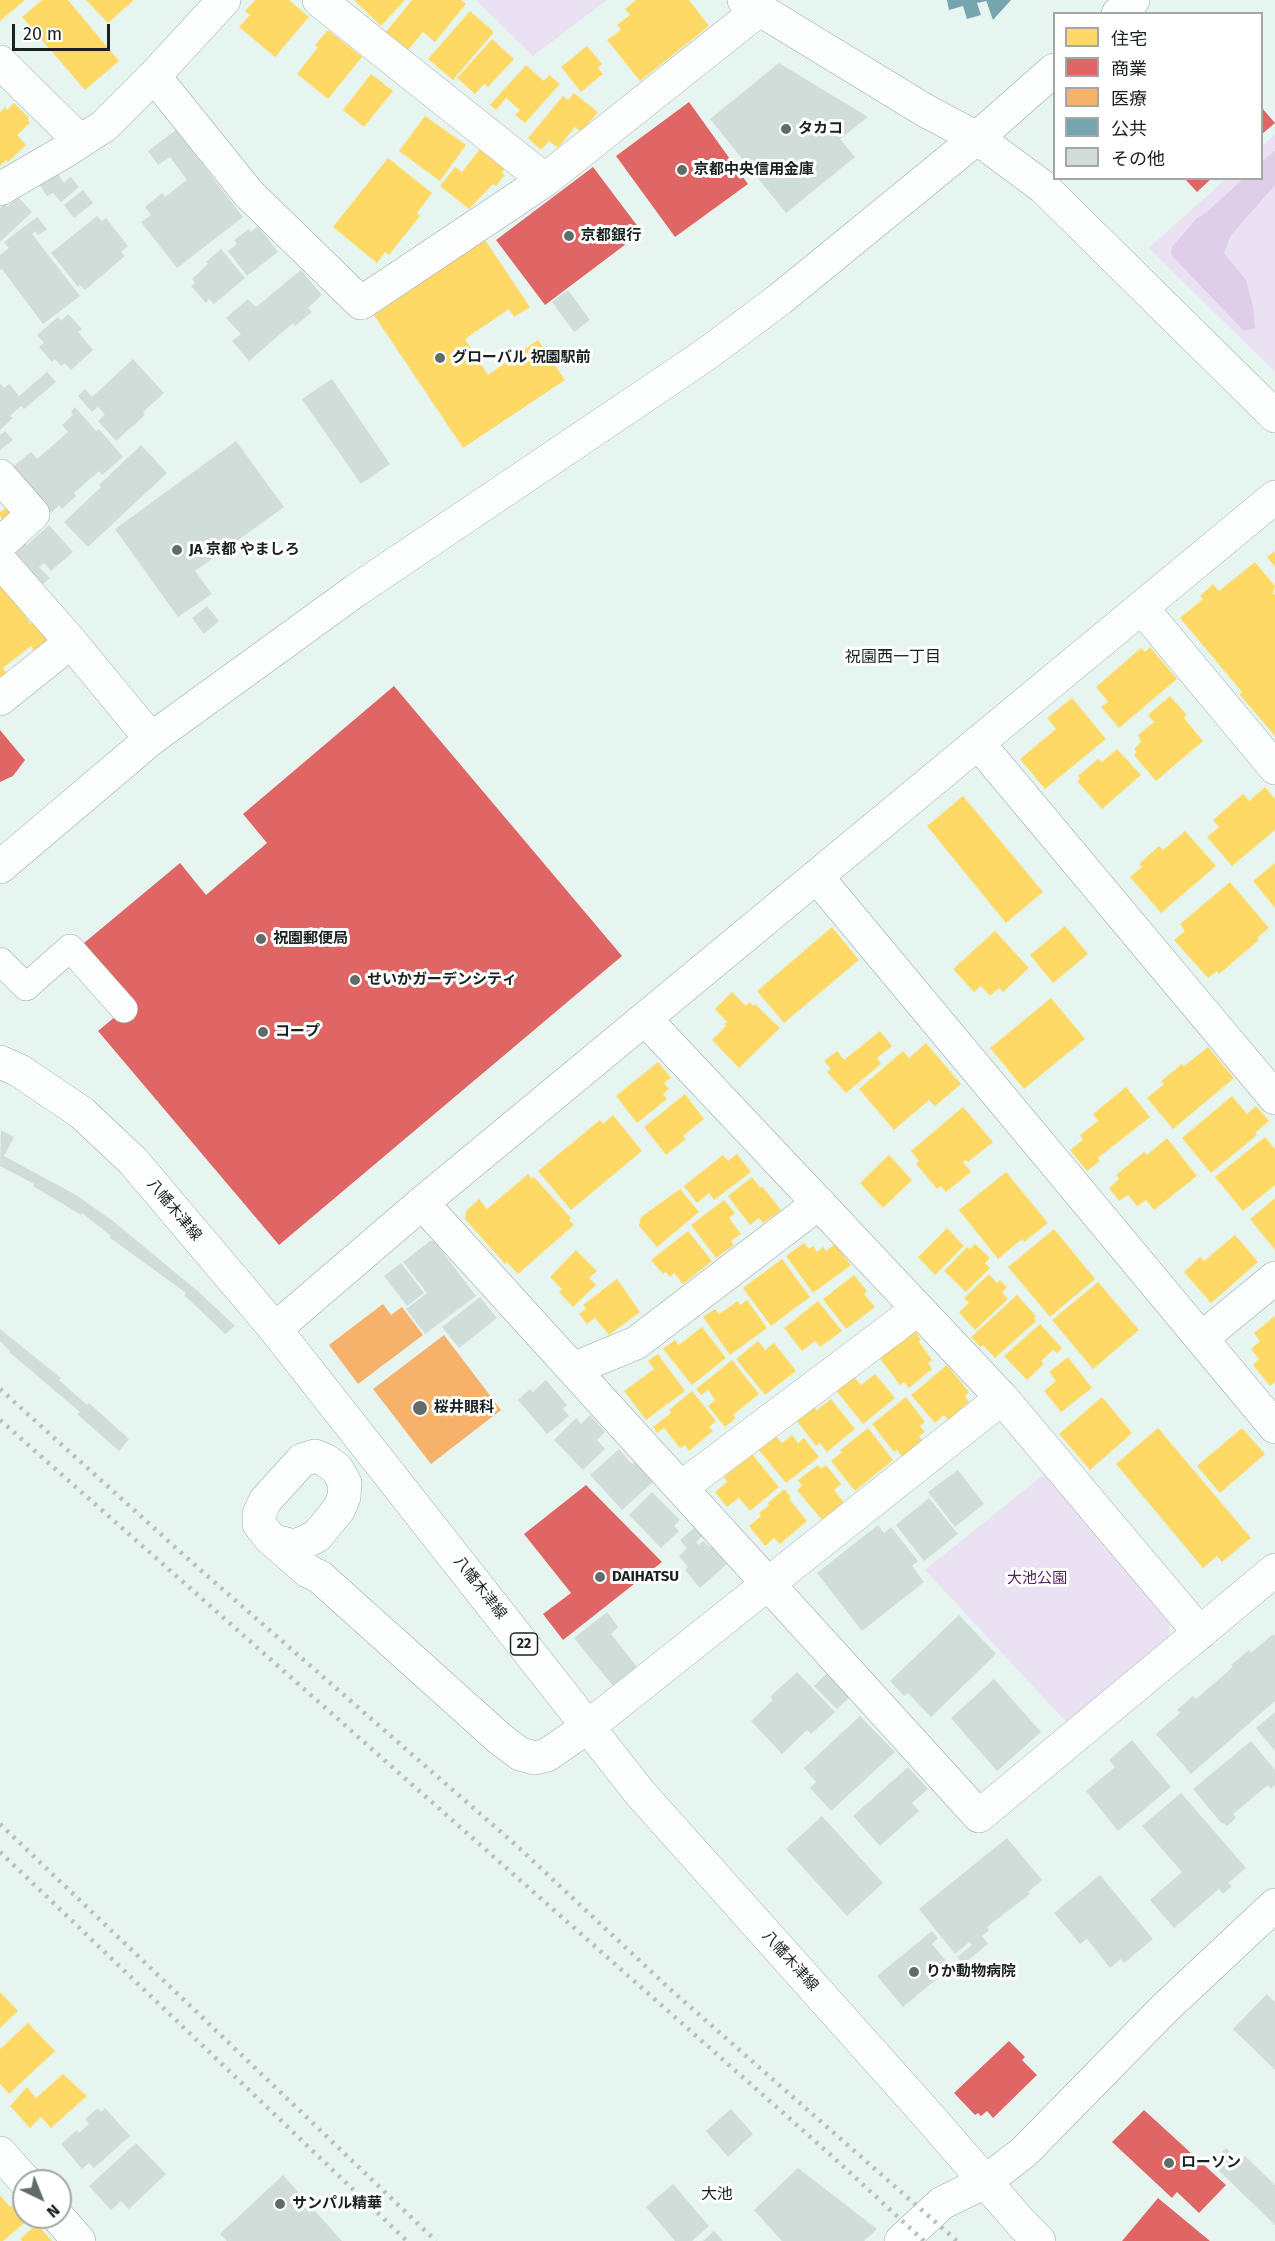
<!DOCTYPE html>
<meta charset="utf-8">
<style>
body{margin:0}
#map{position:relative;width:1275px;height:2241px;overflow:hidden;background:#e6f5f0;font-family:"Fira Sans","Noto Sans JP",sans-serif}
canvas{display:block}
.legend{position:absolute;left:1053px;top:12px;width:210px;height:168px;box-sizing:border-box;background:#fff;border:2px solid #a3a7a6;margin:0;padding:8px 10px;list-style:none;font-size:18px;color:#192220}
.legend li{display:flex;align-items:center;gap:12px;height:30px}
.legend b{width:30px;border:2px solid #a3a7a6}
.north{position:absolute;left:12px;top:2169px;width:60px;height:60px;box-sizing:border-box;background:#fff;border:2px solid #a3a7a6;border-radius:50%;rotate:137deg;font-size:16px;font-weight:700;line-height:24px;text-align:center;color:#192220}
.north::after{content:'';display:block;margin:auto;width:21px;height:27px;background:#616c69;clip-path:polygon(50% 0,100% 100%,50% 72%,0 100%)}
.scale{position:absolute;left:12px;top:24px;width:98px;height:27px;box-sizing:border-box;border:3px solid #192220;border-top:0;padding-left:8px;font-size:18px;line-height:21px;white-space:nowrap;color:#192220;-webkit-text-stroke:4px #fff;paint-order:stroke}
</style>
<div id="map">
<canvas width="1275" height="2241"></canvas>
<ul class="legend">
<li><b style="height:16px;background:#ffd966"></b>住宅</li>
<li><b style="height:16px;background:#e06666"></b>商業</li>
<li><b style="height:16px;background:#f6b26b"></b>医療</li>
<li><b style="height:16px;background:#76a5af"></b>公共</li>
<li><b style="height:16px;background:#d1ddd9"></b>その他</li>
</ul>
<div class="north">N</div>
<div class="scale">20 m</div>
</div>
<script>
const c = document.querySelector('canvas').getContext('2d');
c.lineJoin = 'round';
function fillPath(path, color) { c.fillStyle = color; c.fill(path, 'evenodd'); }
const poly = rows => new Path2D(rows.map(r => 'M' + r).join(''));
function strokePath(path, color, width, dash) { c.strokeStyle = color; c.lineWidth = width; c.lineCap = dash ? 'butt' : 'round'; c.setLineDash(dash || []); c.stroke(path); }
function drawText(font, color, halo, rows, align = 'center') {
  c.font = font + ' "Fira Sans","Noto Sans JP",sans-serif'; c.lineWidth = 6; c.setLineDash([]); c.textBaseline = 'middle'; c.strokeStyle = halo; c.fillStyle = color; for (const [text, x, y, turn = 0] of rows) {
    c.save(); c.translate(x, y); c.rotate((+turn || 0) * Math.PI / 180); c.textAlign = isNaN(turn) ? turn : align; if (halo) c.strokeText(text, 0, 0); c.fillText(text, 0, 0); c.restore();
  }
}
fillPath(poly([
 [476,0,607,0,533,56],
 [1275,134,1275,372,1149,248,1226,179,1262,178,1262,146],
 [1047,1472,1170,1620,1169,1639,1067,1723,925,1570]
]), '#eae1f2');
fillPath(poly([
 [1275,151,1275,185,1231,235,1224,253,1246,280,1253,306,1255,328,1244,331,1179,263,1171,254,1172,247,1197,218,1207,212,1243,179,1262,178,1262,161]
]), '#decee8');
fillPath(poly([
 [0,0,25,0,0,21],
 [42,0,68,0,119,61,85,90,22,17],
 [86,0,134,0,108,23],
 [255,0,289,0,309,17,275,57,239,27,250,15,245,11],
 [354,0,405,0,381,26],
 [412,0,461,0,466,4,435,42,423,32,408,50,386,32],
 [636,0,689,0,709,26,640,81,607,40,621,30,617,25,630,15,625,9],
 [470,11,494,32,453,80,428,59],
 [328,30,362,57,328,99,297,74,318,47,315,45],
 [492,39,514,59,488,87,484,84,475,94,457,78],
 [587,46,602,64,598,68,603,74,581,92,561,67],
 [526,65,544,81,549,75,560,84,525,123,515,115,520,110,506,98,496,110,490,105],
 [371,74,393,91,364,127,343,110],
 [574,93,598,112,581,132,575,127,558,148,549,141,541,150,528,138,563,96,568,100],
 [14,103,29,118,28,120,30,123,17,135,26,145,8,162,6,160,0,166,0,112,5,107,7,110],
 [425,116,466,145,440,181,399,151],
 [480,149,504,169,502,173,505,175,496,186,493,184,469,209,440,186,455,167,462,172],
 [388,158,432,193,417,213,420,216,389,255,385,252,377,263,333,227],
 [485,240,530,307,514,317,509,309,465,339,488,375,538,340,565,380,463,448,374,315],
 [13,502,8,526,0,516,0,512],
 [1275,551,1275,567,1267,557],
 [1255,562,1275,586,1273,593,1275,595,1275,736,1239,694,1242,692,1180,618,1203,599,1200,596,1213,584,1219,591],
 [0,583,31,624,40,618,54,636,34,651,31,646,3,668,8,674,0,680],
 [1150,647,1177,679,1119,728,1101,707,1108,702,1096,687,1141,648,1145,652],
 [1170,696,1187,715,1184,718,1203,741,1156,781,1134,755,1137,752,1134,749,1141,742,1138,735,1154,722,1148,715],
 [1072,698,1106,739,1045,789,1020,759,1056,729,1047,718],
 [1117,749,1141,775,1102,809,1077,781,1080,779,1078,776,1098,759,1102,762],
 [1265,787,1275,799,1275,830,1232,866,1207,837,1219,827,1213,820,1243,794,1249,801],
 [963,796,1043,892,1006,923,927,826],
 [1185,831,1216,866,1161,913,1130,877,1142,867,1139,864,1159,846,1163,850],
 [1275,863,1275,908,1253,881],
 [1230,882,1269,928,1257,938,1259,940,1219,974,1217,971,1208,978,1174,940,1185,931,1180,924],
 [1065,926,1088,954,1053,983,1030,955],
 [832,927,859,960,784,1023,757,991],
 [995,931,1029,968,1003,992,999,988,990,996,981,986,974,992,953,969],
 [732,992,746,1006,750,1002,753,1006,755,1004,780,1028,739,1068,712,1040,726,1026,724,1024,727,1022,715,1009],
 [1051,998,1085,1039,1024,1089,990,1048],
 [880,1031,892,1046,877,1058,881,1064,846,1093,827,1072,831,1069,824,1061,837,1051,844,1060],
 [926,1043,961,1084,935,1106,929,1100,894,1130,859,1089,903,1051,909,1058],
 [1208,1047,1234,1078,1173,1129,1147,1098,1164,1084,1161,1081,1182,1064,1184,1066],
 [658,1062,671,1078,664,1083,669,1089,663,1094,667,1099,637,1123,616,1096],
 [1126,1087,1150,1117,1098,1158,1100,1161,1087,1171,1070,1150,1083,1140,1080,1135,1098,1121,1093,1114],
 [685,1094,704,1119,683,1136,686,1139,666,1155,644,1127],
 [1232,1096,1247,1114,1256,1106,1269,1121,1255,1133,1257,1135,1211,1173,1182,1138],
 [963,1107,993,1142,968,1162,966,1160,963,1162,971,1172,946,1192,941,1186,937,1189,916,1164,919,1161,911,1151],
 [613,1115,642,1151,571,1210,538,1171,600,1120,603,1124],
 [1265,1137,1275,1149,1275,1185,1243,1211,1215,1177],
 [1167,1138,1197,1176,1154,1210,1146,1200,1137,1206,1128,1195,1119,1201,1109,1188,1119,1179,1116,1175,1144,1152,1147,1155],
 [737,1154,751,1172,714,1200,709,1193,697,1203,684,1186,723,1155,728,1161],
 [889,1155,912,1180,883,1208,860,1183],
 [1006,1172,1048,1223,1024,1242,1022,1239,998,1259,959,1210],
 [528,1174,531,1179,534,1177,571,1218,569,1220,574,1225,518,1274,507,1262,505,1264,465,1219,466,1211,479,1199,487,1209],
 [752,1177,760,1188,762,1186,781,1210,763,1223,759,1218,750,1225,728,1196],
 [680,1189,699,1212,657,1247,639,1226,641,1217],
 [1275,1198,1275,1250,1250,1219],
 [724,1200,735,1213,729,1218,741,1234,731,1241,734,1245,716,1258,691,1225],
 [947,1228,964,1246,935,1275,918,1257],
 [1054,1229,1095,1279,1050,1317,1008,1267],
 [688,1231,712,1261,683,1284,674,1273,670,1277,666,1272,663,1274,651,1260],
 [1235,1235,1258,1262,1211,1303,1184,1272,1200,1257,1204,1261],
 [804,1243,809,1249,813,1246,817,1252,823,1247,826,1251,835,1244,851,1265,813,1293,786,1256],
 [975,1244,990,1258,985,1263,990,1268,966,1292,944,1271,967,1247,970,1249],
 [576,1250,597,1271,589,1278,596,1285,573,1307,559,1292,562,1289,550,1277],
 [782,1259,810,1297,771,1326,743,1288],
 [989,1274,997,1283,1000,1280,1007,1287,1002,1292,1008,1299,975,1330,959,1312,969,1303,964,1298],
 [854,1275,867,1291,864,1294,875,1307,846,1329,823,1299],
 [617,1279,640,1312,609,1335,595,1318,587,1324,579,1314,586,1309,583,1305],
 [1098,1282,1139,1330,1093,1369,1052,1320],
 [1017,1295,1036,1316,1034,1318,1036,1321,995,1358,983,1345,980,1347,971,1337],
 [747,1300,767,1328,730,1355,703,1317,715,1309,719,1314,738,1301,740,1305],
 [818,1301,842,1331,820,1347,815,1341,802,1351,784,1328],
 [1275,1316,1275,1382,1270,1386,1253,1365,1259,1359,1251,1349,1260,1341,1254,1333],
 [1040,1324,1062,1348,1057,1353,1053,1350,1041,1361,1044,1364,1027,1380,1004,1356],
 [702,1327,726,1358,692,1385,663,1349,675,1340,679,1345],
 [915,1331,921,1340,919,1342,932,1360,928,1363,932,1369,909,1388,904,1382,900,1385,878,1356],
 [758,1341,765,1350,774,1343,796,1371,765,1395,736,1359],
 [658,1354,685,1391,646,1420,624,1391,654,1369,648,1361],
 [1068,1357,1092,1388,1061,1412,1044,1391,1056,1381,1049,1372],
 [732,1360,759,1394,733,1415,736,1418,725,1427,708,1406,715,1400,708,1390,701,1395,696,1389],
 [947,1365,969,1392,965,1396,969,1402,948,1420,944,1415,935,1423,911,1395],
 [852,1374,861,1385,875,1374,895,1398,863,1424,834,1388],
 [692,1391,716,1421,709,1427,713,1431,689,1451,685,1445,680,1448,664,1428,657,1433,653,1427,671,1413,669,1410],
 [906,1397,925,1422,920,1426,925,1432,919,1436,922,1440,902,1457,897,1450,894,1452,872,1424],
 [1102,1397,1132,1433,1090,1470,1059,1434],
 [831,1399,855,1429,827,1452,820,1443,816,1446,797,1421,814,1407,817,1410],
 [868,1428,893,1460,855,1491,831,1461,842,1452,840,1450],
 [1158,1428,1251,1538,1222,1562,1217,1556,1203,1568,1116,1464],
 [1242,1428,1265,1454,1220,1493,1197,1466],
 [775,1435,782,1443,792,1435,798,1443,804,1438,819,1457,786,1483,758,1449],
 [752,1454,779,1487,750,1511,739,1498,727,1507,715,1492,727,1482,724,1477],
 [818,1465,821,1469,826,1465,841,1484,834,1490,844,1503,822,1520,797,1490,802,1486,798,1480],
 [784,1489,791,1497,789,1499,807,1521,780,1544,774,1538,765,1546,749,1526,761,1516,759,1513,769,1505,768,1503],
 [0,1992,18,2011,0,2028],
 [28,2023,55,2051,9,2094,0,2084,0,2049],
 [63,2074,87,2096,51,2128,41,2117,30,2128,10,2106,27,2087,36,2098],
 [0,2195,10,2207,14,2204,28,2220,3,2241,0,2241],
 [37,2224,52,2241,22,2241,20,2239]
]), '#ffd966');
fillPath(poly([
 [689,102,748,184,675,237,616,156],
 [1262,108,1275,123,1262,134],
 [593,167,642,232,545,305,496,240],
 [1184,178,1212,178,1197,192],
 [394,686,622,956,279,1245,98,1031,134,1001,84,943,180,863,206,895,267,843,243,814],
 [0,730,25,760,13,776,0,782],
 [586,1485,662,1562,563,1640,543,1614,571,1593,524,1534],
 [1009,2041,1025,2057,1022,2060,1037,2075,993,2118,987,2111,981,2116,978,2113,975,2115,954,2093],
 [1144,2110,1226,2185,1199,2213,1177,2192,1172,2198,1112,2142],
 [1158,2198,1210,2241,1122,2241]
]), '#e06666');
fillPath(poly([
 [383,1304,391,1315,402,1307,423,1335,358,1384,329,1345],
 [444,1335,501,1410,431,1464,373,1389]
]), '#f6b26b');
fillPath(poly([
 [947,0,986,0,986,1,977,3,981,15,967,19,963,6,949,10],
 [986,0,1011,0,993,20]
]), '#76a5af');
fillPath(poly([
 [779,63,868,117,840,139,855,157,786,213,710,119],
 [176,130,243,217,177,268,141,222,151,215,145,207,162,193,165,197,187,180,170,157,158,165,148,151],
 [57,172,64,183,71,177,79,187,61,202,53,193,47,196,39,184],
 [83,190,93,203,74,218,64,205],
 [18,197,32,212,0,242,0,208,4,204,7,207],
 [97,216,102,221,106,218,128,246,121,252,125,256,85,290,80,285,78,287,51,253],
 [37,217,47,229,38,235,35,231,32,234,80,296,43,324,2,269,0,270,0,255,9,248,4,242],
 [258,226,278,252,247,276,228,251,237,244,234,240,249,229,251,232],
 [221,249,245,278,214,304,209,299,206,303,191,286,195,283,192,279,208,264,206,262],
 [301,270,322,295,308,308,312,312,295,326,293,323,249,361,232,341,241,334,226,318,248,299,256,307],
 [568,290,590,320,574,332,552,302],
 [68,314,82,329,78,332,93,350,71,370,65,363,61,366,55,359,52,362,39,347,44,343,37,335,58,317,61,321],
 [133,359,164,393,143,412,145,415,116,441,98,421,105,414,98,407,92,412,78,396,85,389,92,397],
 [47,372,56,382,24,409,21,406,10,416,13,418,0,430,0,383,4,388,9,384,19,396],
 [332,379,390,464,361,484,302,399],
 [75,407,96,431,99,429,123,457,102,475,99,471,74,493,76,496,62,509,59,505,51,513,27,485,8,471,31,452,37,459,68,432,62,425,73,415,71,412],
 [5,431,13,440,0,450,0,435],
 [236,441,284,507,195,571,212,594,178,617,115,529],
 [141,445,167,473,88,547,64,522,101,487,99,485],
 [49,525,73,552,51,571,44,563,39,567,50,578,40,587,7,556,23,541,27,545],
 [207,606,219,621,204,634,192,618],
 [1,1130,14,1137,4,1156,76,1195,113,1221,200,1293,235,1326,225,1334,184,1295,186,1293,109,1237,111,1236,82,1213,81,1215,33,1186,34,1184,0,1166],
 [430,1241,435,1242,476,1296,425,1334,406,1309,427,1293,403,1262],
 [401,1263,424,1293,407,1306,384,1276],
 [480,1297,497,1318,459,1348,442,1327],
 [0,1329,61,1378,59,1380,87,1405,89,1403,129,1439,119,1451,77,1414,80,1412,9,1352,10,1351,0,1341],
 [546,1380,567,1405,563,1409,569,1416,547,1434,518,1400,530,1389,533,1392],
 [590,1415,605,1432,597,1440,605,1449,583,1470,554,1440,576,1418,581,1424],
 [619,1449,632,1464,635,1462,653,1482,622,1510,590,1475],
 [958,1470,984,1504,955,1527,928,1492],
 [652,1492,680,1520,674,1526,679,1531,661,1548,629,1515],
 [929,1498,958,1534,924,1561,896,1525],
 [878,1525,884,1533,891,1527,918,1561,912,1566,924,1582,862,1631,817,1573],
 [695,1527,703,1535,696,1542,699,1545,703,1541,710,1547,711,1546,727,1564,700,1588,685,1570,688,1567,679,1556,687,1548,680,1540],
 [607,1612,618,1627,611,1634,637,1667,613,1686,574,1638],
 [959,1615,996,1654,931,1717,908,1693,904,1696,890,1681],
 [1273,1634,1275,1636,1275,1701,1191,1774,1156,1734,1180,1713,1177,1710,1193,1696,1196,1699,1233,1667,1231,1665,1249,1650,1251,1653],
 [797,1672,835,1712,811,1734,807,1730,782,1754,751,1721,773,1700,770,1697],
 [828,1672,852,1695,837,1709,814,1686],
 [994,1679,1041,1732,997,1771,951,1718],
 [1275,1712,1275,1751,1256,1728],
 [860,1716,895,1752,831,1811,810,1788,816,1782,804,1768],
 [1132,1740,1171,1787,1118,1831,1086,1791,1115,1767,1109,1760],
 [1251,1741,1275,1770,1275,1785,1271,1789,1268,1785,1233,1814,1236,1818,1227,1826,1224,1823,1222,1824,1193,1789],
 [908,1767,928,1789,912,1803,919,1811,880,1846,853,1816],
 [1181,1793,1246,1868,1228,1883,1232,1886,1223,1894,1219,1889,1174,1928,1150,1900,1182,1872,1142,1826],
 [822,1816,883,1883,847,1916,786,1849],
 [1007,1838,1042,1880,1028,1892,1030,1894,987,1927,989,1930,982,1936,988,1944,963,1964,957,1957,972,1945,969,1942,955,1954,919,1909],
 [1100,1875,1153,1939,1124,1963,1121,1959,1110,1968,1087,1939,1080,1944,1054,1913],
 [932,1931,938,1938,932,1944,951,1967,903,2007,877,1976],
 [1267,1994,1275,2002,1275,2070,1233,2029],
 [98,2108,101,2112,105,2108,130,2136,94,2168,89,2163,82,2169,61,2144,77,2130,79,2133,89,2124,85,2119],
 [731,2109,753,2134,728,2157,706,2131],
 [136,2143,166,2174,129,2209,121,2201,111,2210,89,2186],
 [1226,2148,1240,2162,1245,2156,1275,2185,1275,2225,1211,2163],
 [798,2168,877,2229,876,2230,864,2241,782,2241,754,2210],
 [283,2175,342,2241,227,2241,220,2234],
 [673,2184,709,2226,692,2241,675,2241,646,2207],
 [714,2231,723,2241,703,2241]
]), '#d1ddd9');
const pedestrian = poly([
 [0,961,26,987,70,948,124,1009]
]);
const minor = poly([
 [319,0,545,180],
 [744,0,926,111,977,138],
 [0,62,80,141],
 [154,76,249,194,361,303,545,180,760,9],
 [0,189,67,150,104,126,154,76,224,0],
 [0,476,33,514,0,544],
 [0,561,71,642,151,739],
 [1142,608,1275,768],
 [0,699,71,642],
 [978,743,1275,1098],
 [817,877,1275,1427],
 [646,1020,1002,1398,1200,1633],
 [422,1203,979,1816,1275,1570],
 [1202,1338,1275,1278],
 [573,1369,636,1343,819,1203],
 [682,1487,918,1309],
 [274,1541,294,1546,305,1542,317,1536,339,1509,344,1497,345,1483,337,1469,325,1460,315,1456,302,1460,265,1501,259,1514,259,1524,270,1538,308,1571,320,1577],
 [589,1726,1002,1398],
 [0,2153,25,2181],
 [58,2217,79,2241]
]);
const tertiary = poly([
 [1118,14,1133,0],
 [977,138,1043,187,1275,416],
 [0,867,151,739,355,591,705,355,780,299,977,138,1054,70],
 [275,1329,422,1203,1275,497],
 [320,1577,499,1738,520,1754,535,1758,547,1755,589,1726],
 [901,2241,942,2203,985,2182,1024,2152,1165,2008,1275,1905]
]);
const primary = poly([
 [0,1062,20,1071,82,1113,133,1161,275,1329,640,1793,932,2120,1022,2224,1039,2241]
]);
strokePath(pedestrian, '#9eaaa6', 28);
strokePath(minor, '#9eaaa6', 34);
strokePath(tertiary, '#9eaaa6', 34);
strokePath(primary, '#9eaaa6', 34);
strokePath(pedestrian, '#fbfefd', 27);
strokePath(minor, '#fbfefd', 33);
strokePath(tertiary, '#fbfefd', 33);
strokePath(primary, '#fbfefd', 33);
strokePath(poly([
 [0,1389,196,1566,517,1846,671,1990,957,2241],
 [0,1420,833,2157,924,2241],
 [0,1824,436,2241],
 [0,1852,407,2241]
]), '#bcbfbf', 4.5, [3, 6]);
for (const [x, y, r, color] of [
 [786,129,6,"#616c69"],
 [682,170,6,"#616c69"],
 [569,236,6,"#616c69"],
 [440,358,6,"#616c69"],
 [177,550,6,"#616c69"],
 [261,939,6,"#616c69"],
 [355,980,6,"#616c69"],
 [263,1032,6,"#616c69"],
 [420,1408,8,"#616c69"],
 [600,1577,6,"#616c69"],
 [914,1972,6,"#616c69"],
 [1169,2163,6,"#616c69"],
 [280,2204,6,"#616c69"]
]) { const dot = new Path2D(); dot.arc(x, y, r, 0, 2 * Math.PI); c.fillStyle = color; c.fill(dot); strokePath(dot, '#fff', 2); }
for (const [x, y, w] of [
 [524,1644,27]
]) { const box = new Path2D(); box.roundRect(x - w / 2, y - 11, w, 22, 4.5); c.fillStyle = '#fff'; c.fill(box); strokePath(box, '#192220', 1.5); }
drawText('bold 14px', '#192220', null, [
 ["22",524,1644]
]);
drawText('bold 15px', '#192220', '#fff', [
 ["タカコ",798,129],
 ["京都中央信用金庫",694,170],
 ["京都銀行",581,236],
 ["グローバル 祝園駅前",452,358],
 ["JA 京都 やましろ",189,550],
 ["祝園郵便局",273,939],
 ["せいかガーデンシティ",367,980],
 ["コープ",275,1032],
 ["桜井眼科",434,1408],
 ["DAIHATSU",612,1577],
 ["りか動物病院",926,1972],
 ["ローソン",1181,2163],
 ["サンパル精華",292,2204]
], 'left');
drawText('15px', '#192220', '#fff', [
 ["八幡木津線",174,1210,50],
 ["八幡木津線",480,1588,52],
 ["八幡木津線",790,1961,48]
]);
drawText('15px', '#53215f', '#fff', [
 ["大池公園",1037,1579]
]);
drawText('16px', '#192220', '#fff', [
 ["祝園西一丁目",893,658],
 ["大池",717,2195]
]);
</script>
